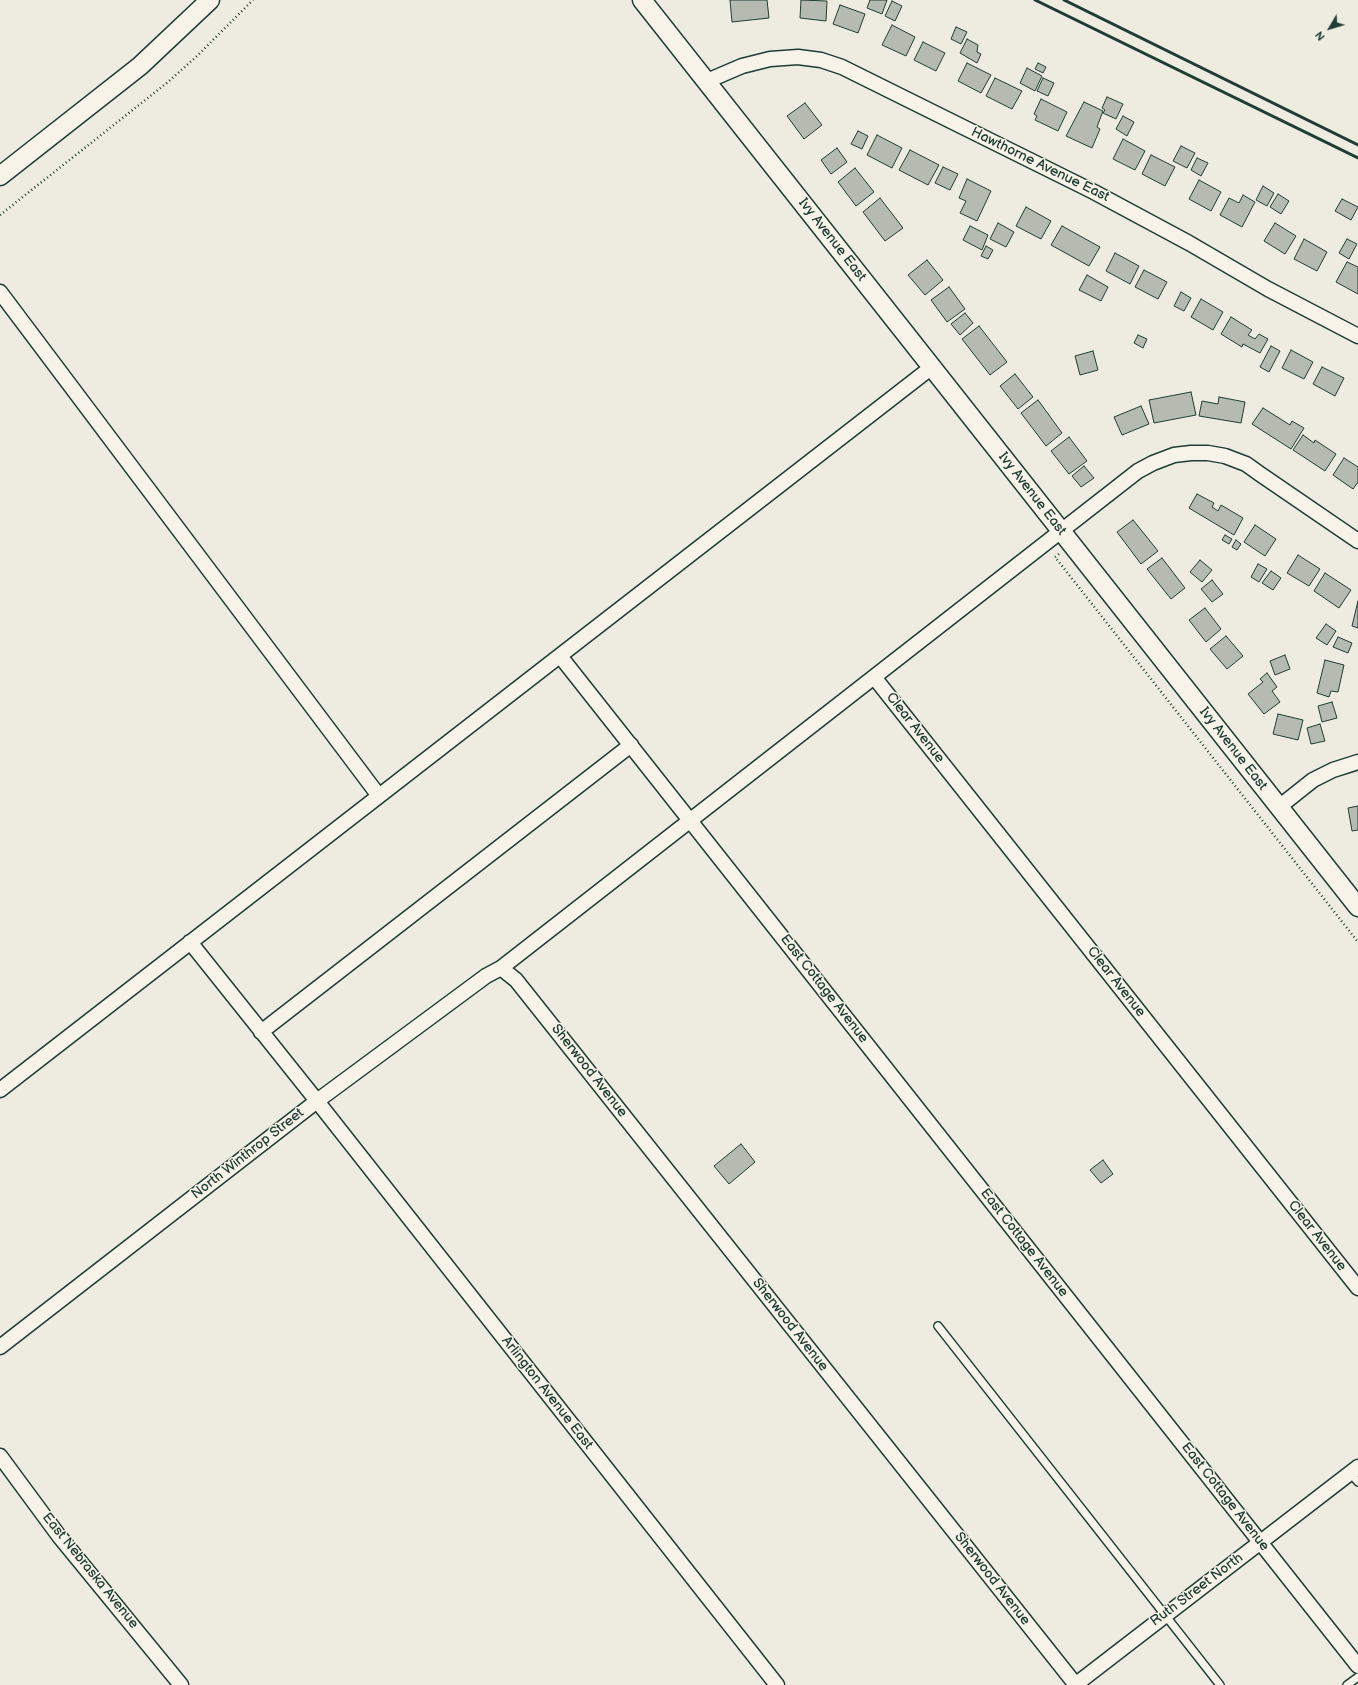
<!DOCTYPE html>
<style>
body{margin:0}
#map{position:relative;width:1358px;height:1685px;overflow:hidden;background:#eeece1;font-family:"Balsamiq Sans",sans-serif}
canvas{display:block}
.north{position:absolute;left:1310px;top:8px;width:40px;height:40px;-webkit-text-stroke:3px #f7f3e8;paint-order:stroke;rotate:232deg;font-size:11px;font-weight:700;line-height:16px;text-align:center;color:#1f3d34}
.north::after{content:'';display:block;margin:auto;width:14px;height:18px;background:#1f3d34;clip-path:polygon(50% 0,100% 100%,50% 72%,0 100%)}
</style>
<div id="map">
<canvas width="1358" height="1685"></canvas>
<div class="north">N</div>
</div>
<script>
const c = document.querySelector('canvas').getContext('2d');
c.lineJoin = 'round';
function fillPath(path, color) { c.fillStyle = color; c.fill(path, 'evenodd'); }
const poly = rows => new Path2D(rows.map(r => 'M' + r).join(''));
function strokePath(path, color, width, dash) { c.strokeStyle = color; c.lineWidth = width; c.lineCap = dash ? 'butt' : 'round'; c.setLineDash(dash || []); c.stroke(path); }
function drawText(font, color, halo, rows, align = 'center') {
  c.font = font + ' "Balsamiq Sans",sans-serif'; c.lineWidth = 3; c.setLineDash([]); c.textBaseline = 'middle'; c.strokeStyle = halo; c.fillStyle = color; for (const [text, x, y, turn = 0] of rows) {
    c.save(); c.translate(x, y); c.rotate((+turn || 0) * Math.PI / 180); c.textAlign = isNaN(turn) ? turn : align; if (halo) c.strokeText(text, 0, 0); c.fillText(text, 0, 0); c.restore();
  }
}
const building = poly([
 [730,0,767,0,769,18,732,22,730,0],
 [801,0,827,1,826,21,800,18,801,0],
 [870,0,887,0,882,14,867,8,870,0],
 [892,1,902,6,895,21,885,16,892,1],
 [840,5,865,14,858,33,833,24,840,5],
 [892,25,915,37,906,56,882,45,892,25],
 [956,27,967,32,961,44,951,39,956,27],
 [967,39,978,45,977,52,981,54,977,63,960,53,967,39],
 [923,42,945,53,936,71,914,60,923,42],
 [967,63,991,75,981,93,958,81,967,63],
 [1038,63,1046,67,1043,73,1035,69,1038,63],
 [1027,68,1042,76,1035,91,1020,83,1027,68],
 [995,78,1022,91,1012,109,986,96,995,78],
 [1043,78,1054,83,1048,96,1037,91,1043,78],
 [1107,97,1123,104,1116,119,1103,113,1105,110,1102,108,1107,97],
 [1041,99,1067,112,1058,131,1035,120,1037,116,1034,114,1041,99],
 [1084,102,1103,111,1097,127,1100,129,1092,148,1066,136,1084,102],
 [805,103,822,125,804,139,787,116,805,103],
 [1123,116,1134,122,1127,136,1116,129,1123,116],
 [858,131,868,136,862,149,851,144,858,131],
 [877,135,902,148,892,168,867,155,877,135],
 [1123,139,1145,151,1135,170,1113,159,1123,139],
 [1181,146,1195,153,1187,168,1173,161,1181,146],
 [837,148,847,162,831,174,821,160,837,148],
 [910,150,939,165,928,185,899,170,910,150],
 [1151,155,1175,167,1165,186,1142,174,1151,155],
 [1197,158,1208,163,1201,176,1191,170,1197,158],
 [943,167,958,174,950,190,935,183,943,167],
 [855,168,874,192,856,206,838,182,855,168],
 [967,179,991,191,977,221,960,213,966,201,959,198,967,179],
 [1199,180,1221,192,1211,211,1189,199,1199,180],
 [1263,186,1274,193,1267,206,1256,200,1263,186],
 [1278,194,1289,201,1281,214,1270,207,1278,194],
 [1243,195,1255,202,1242,227,1220,215,1229,198,1239,203,1243,195],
 [880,198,903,228,885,241,863,212,880,198],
 [1342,199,1358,207,1351,220,1335,211,1342,199],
 [1026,207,1051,221,1041,239,1016,226,1026,207],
 [998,223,1014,232,1006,247,990,239,998,223],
 [1275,223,1296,236,1285,254,1264,241,1275,223],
 [970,226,988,235,982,250,963,240,970,226],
 [1062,226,1100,247,1089,266,1051,245,1062,226],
 [1304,239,1327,252,1317,271,1294,259,1304,239],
 [1347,239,1357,244,1349,259,1339,253,1347,239],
 [986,246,993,250,988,259,981,256,986,246],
 [1115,253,1139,266,1130,284,1106,271,1115,253],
 [927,260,943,280,925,295,908,275,927,260],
 [1347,262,1358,267,1358,294,1336,282,1347,262],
 [1144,270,1167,282,1158,299,1135,287,1144,270],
 [1087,275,1108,287,1101,301,1079,290,1087,275],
 [949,287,965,309,947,322,931,300,949,287],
 [1181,292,1191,298,1184,311,1174,306,1181,292],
 [1201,299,1223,312,1213,330,1191,317,1201,299],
 [965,313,973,323,960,335,951,324,965,313],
 [1231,317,1252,330,1248,335,1255,339,1259,334,1268,339,1260,353,1243,344,1242,347,1221,334,1231,317],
 [979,326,1007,362,990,375,962,339,979,326],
 [1138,335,1147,339,1143,348,1134,343,1138,335],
 [1271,346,1280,351,1269,372,1260,367,1271,346],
 [1291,350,1313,362,1304,379,1282,368,1291,350],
 [1093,351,1098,370,1080,375,1075,356,1093,351],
 [1322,367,1344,378,1335,396,1313,384,1322,367],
 [1015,374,1033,397,1018,409,1000,386,1015,374],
 [1191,392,1196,415,1154,423,1149,400,1191,392],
 [1219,397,1245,402,1241,423,1199,416,1202,401,1218,404,1219,397],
 [1038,400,1062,433,1046,446,1021,413,1038,400],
 [1141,406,1149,424,1122,435,1114,417,1141,406],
 [1263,408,1290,425,1292,421,1304,428,1291,449,1252,424,1263,408],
 [1303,435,1314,443,1315,440,1336,454,1325,471,1293,450,1303,435],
 [1069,437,1087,461,1069,474,1051,451,1069,437],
 [1344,458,1358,467,1358,482,1353,489,1333,475,1344,458],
 [1084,466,1094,478,1081,487,1072,476,1084,466],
 [1197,494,1214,503,1212,507,1218,511,1221,505,1243,518,1234,535,1189,508,1197,494],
 [1133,520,1158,551,1141,564,1117,532,1133,520],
 [1255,525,1276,539,1265,556,1244,542,1255,525],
 [1225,535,1232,539,1229,544,1222,540,1225,535],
 [1236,540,1241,544,1237,550,1232,547,1236,540],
 [1298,555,1320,569,1309,586,1287,573,1298,555],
 [1162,558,1185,588,1171,599,1147,569,1162,558],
 [1200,560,1212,570,1202,582,1190,572,1200,560],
 [1258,564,1267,569,1259,582,1251,577,1258,564],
 [1271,571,1281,578,1273,590,1262,583,1271,571],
 [1325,573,1351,590,1339,608,1314,591,1325,573],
 [1212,580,1223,594,1212,602,1201,589,1212,580],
 [1358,601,1358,628,1352,626,1358,601],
 [1205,608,1221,629,1206,642,1189,620,1205,608],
 [1326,624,1336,631,1327,645,1316,638,1326,624],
 [1226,636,1243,656,1227,669,1210,649,1226,636],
 [1338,637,1352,643,1348,653,1333,647,1338,637],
 [1285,655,1290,669,1275,675,1270,661,1285,655],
 [1325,660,1344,665,1338,692,1331,691,1329,697,1317,693,1325,660],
 [1267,673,1277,687,1272,691,1280,702,1264,714,1248,694,1263,682,1260,679,1267,673],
 [1332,702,1337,718,1322,722,1318,706,1332,702],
 [1278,714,1303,720,1298,740,1273,734,1278,714],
 [1320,724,1325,741,1311,744,1307,728,1320,724],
 [1358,806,1358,830,1352,831,1348,808,1358,806],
 [741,1144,755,1162,729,1184,714,1166,741,1144],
 [1103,1160,1113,1174,1101,1183,1090,1170,1103,1160]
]);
fillPath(building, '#b5bbb0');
strokePath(building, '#1f3d34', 1);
const service = poly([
 [938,1326,1220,1685],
 [1350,1473,1358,1482],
 [1347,1685,1358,1677]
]);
const minor = poly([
 [707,81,742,66,770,59,798,57,821,60,842,67,1094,192,1189,243,1268,289,1358,336],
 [0,292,379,796],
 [560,656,1358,1666],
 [874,677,1358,1288],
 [1279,807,1313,780,1333,770,1358,762],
 [190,942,317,1101,777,1685],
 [501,968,516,980,1076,1685],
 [261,1032,631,745],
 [0,1090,932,367],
 [0,1347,317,1101,486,976,501,968,1138,471,1153,463,1174,455,1191,453,1208,453,1225,456,1246,464,1260,474,1358,541],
 [0,1456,59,1536,181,1685],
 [1075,1685,1358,1467]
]);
const tertiary = poly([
 [642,0,1358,907],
 [0,176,140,66,210,0]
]);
strokePath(service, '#1f3d34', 10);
strokePath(minor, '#1f3d34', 17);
strokePath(tertiary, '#1f3d34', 21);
strokePath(poly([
 [0,215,168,82,197,56,253,0],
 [1059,554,1055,557,1358,942]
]), '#1f3d34', 2.5, [1, 3]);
strokePath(service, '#f7f3e8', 7);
strokePath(minor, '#f7f3e8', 14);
strokePath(tertiary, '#f7f3e8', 18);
strokePath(poly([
 [1035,0,1358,158],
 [1064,0,1358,145]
]), '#1f3d34', 3);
drawText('14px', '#1f3d34', '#f7f3e8', [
 ["Hawthorne Avenue East",1040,165,26],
 ["Ivy Avenue East",832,240,52],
 ["Ivy Avenue East",1032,494,52],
 ["Clear Avenue",915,728,52],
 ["Ivy Avenue East",1233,749,52],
 ["Clear Avenue",1116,982,52],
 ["East Cottage Avenue",824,989,52],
 ["Sherwood Avenue",589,1071,52],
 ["North Winthrop Street",248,1154,-38],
 ["Clear Avenue",1317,1236,52],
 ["East Cottage Avenue",1024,1243,52],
 ["Sherwood Avenue",790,1325,52],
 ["Arlington Avenue East",547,1393,52],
 ["East Cottage Avenue",1225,1497,52],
 ["East Nebraska Avenue",90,1571,51],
 ["Sherwood Avenue",992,1579,52],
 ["Ruth Street North",1197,1590,-37]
]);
</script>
